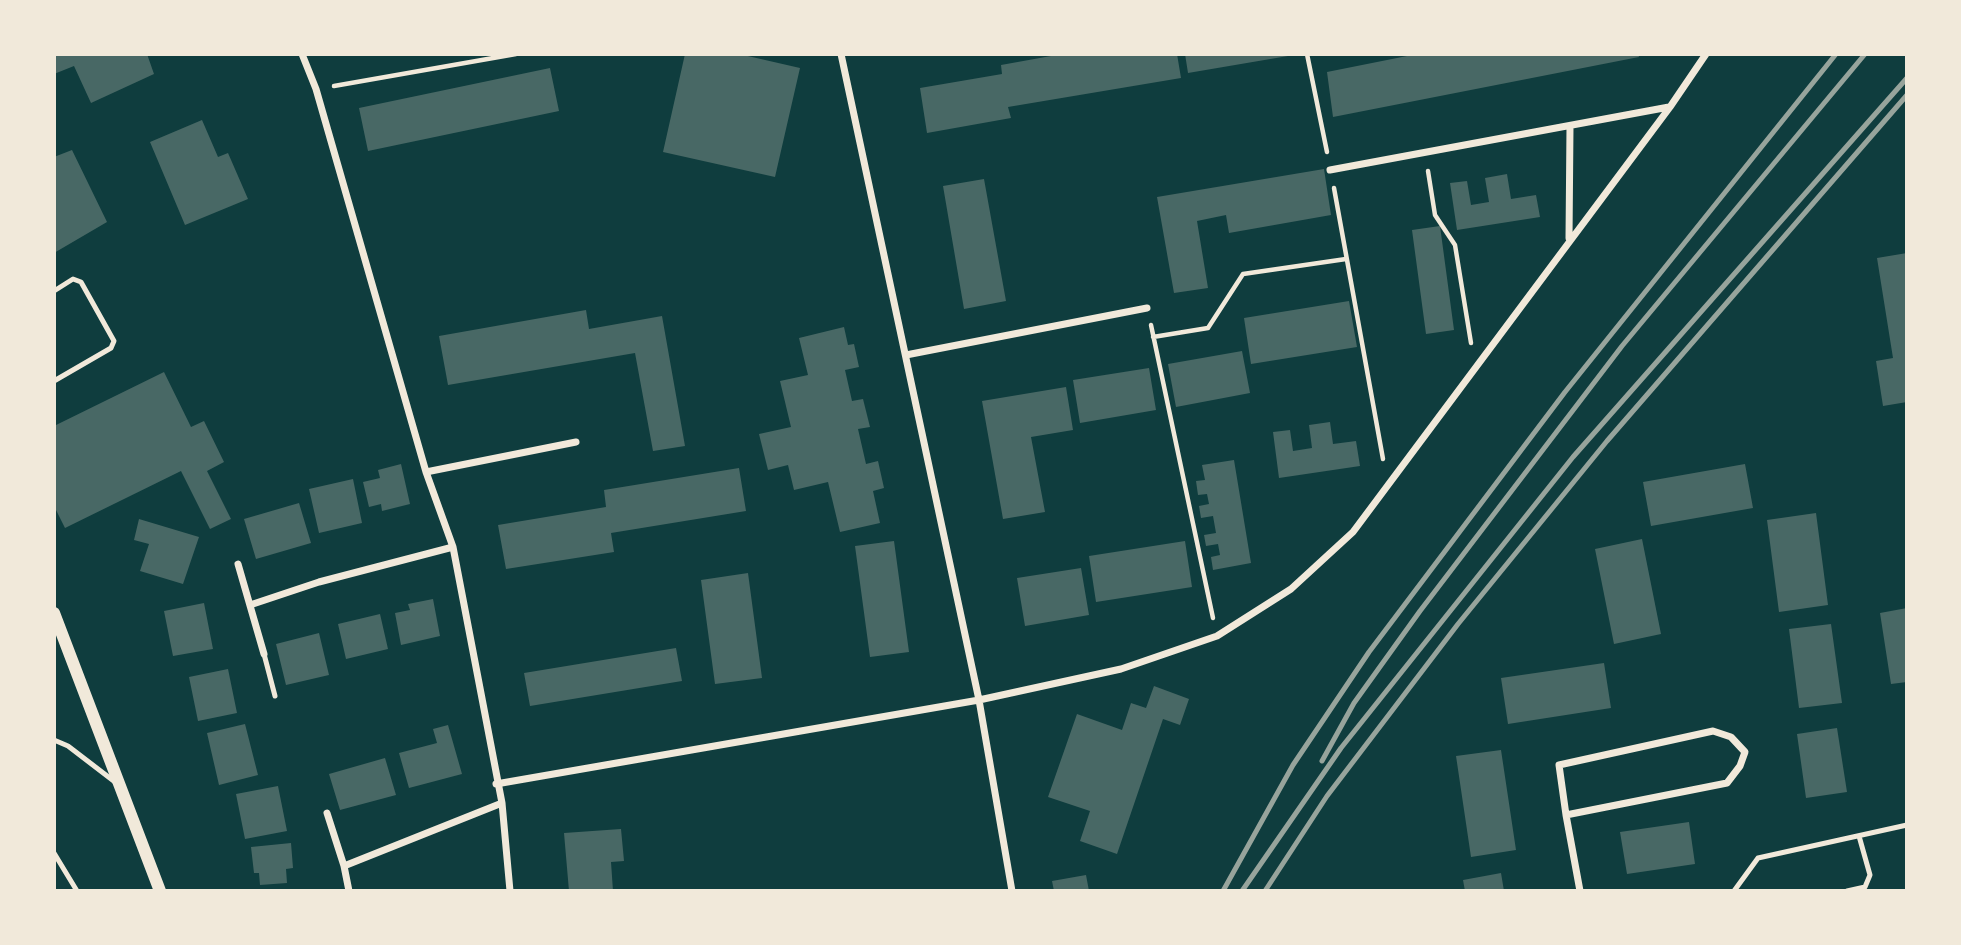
<!DOCTYPE html>
<style>
body{margin:0}
#map{position:relative;width:1961px;height:945px;overflow:hidden;background:#0f3d3e;font-family:"Fira Sans",sans-serif}
canvas{display:block}
.frame{position:absolute;inset:0;border:56px solid #f1e9da;pointer-events:none}
</style>
<div id="map">
<canvas width="1961" height="945"></canvas>
<div class="frame"></div>
</div>
<script>
const c = document.querySelector('canvas').getContext('2d');
c.lineJoin = 'round';
function fillPath(path, color) { c.fillStyle = color; c.fill(path, 'evenodd'); }
const poly = rows => new Path2D(rows.map(r => 'M' + r).join(''));
function strokePath(path, color, width, dash) { c.strokeStyle = color; c.lineWidth = width; c.lineCap = dash ? 'butt' : 'round'; c.setLineDash(dash || []); c.stroke(path); }
fillPath(poly([
 [54,54,147,54,154,74,91,103,74,66,54,74],
 [685,54,739,54,800,68,775,177,663,152],
 [1062,54,1177,54,1181,78,1008,107,1011,118,927,133,920,88,1002,74,1001,65],
 [1185,54,1288,54,1288,56,1188,73],
 [1417,54,1638,54,1639,57,1333,117,1327,72],
 [550,68,559,111,368,151,359,108],
 [202,120,218,157,228,153,248,199,185,225,150,142],
 [72,150,107,222,54,253,54,157],
 [1324,169,1331,215,1229,233,1226,215,1197,221,1208,288,1174,293,1157,197],
 [1507,174,1511,199,1536,195,1540,217,1457,230,1450,183,1467,181,1471,205,1489,202,1485,178],
 [984,179,1006,301,964,309,943,186],
 [1440,226,1454,330,1426,334,1412,230],
 [1907,253,1907,402,1883,406,1876,361,1893,358,1877,258],
 [1349,301,1357,347,1251,364,1244,318],
 [586,310,589,329,662,316,685,446,653,451,635,353,448,385,439,336],
 [844,327,848,345,854,344,859,367,845,370,852,401,863,399,870,427,858,429,866,464,878,461,884,488,873,491,880,523,840,532,828,482,794,490,788,465,768,470,759,434,791,427,780,381,808,375,799,338],
 [1242,351,1250,393,1176,407,1168,364],
 [1149,368,1156,410,1080,423,1073,380],
 [164,372,191,427,204,421,224,462,207,471,231,519,210,529,181,471,65,528,54,506,54,426],
 [1066,387,1073,430,1031,437,1045,512,1003,519,982,401],
 [1330,422,1333,444,1356,441,1360,466,1279,478,1273,432,1290,430,1293,451,1312,448,1309,425],
 [1234,460,1251,563,1213,570,1211,557,1220,555,1218,544,1206,546,1204,535,1216,533,1213,516,1201,518,1199,506,1209,504,1207,494,1198,495,1196,481,1205,480,1202,465],
 [401,464,410,504,382,511,381,504,369,507,363,482,380,478,378,470],
 [1745,464,1753,508,1651,526,1643,482],
 [739,468,746,511,611,533,614,552,506,569,498,525,606,507,604,490],
 [353,479,362,523,319,533,309,489],
 [299,503,311,543,256,559,244,519],
 [1816,513,1828,605,1779,612,1767,520],
 [139,519,199,537,183,584,140,571,149,544,134,540],
 [1642,539,1661,634,1614,644,1595,549],
 [894,541,909,652,870,657,855,546],
 [1185,541,1192,587,1096,602,1089,556],
 [1081,568,1089,615,1025,626,1017,578],
 [748,573,762,678,715,684,701,580],
 [433,599,440,636,401,645,395,613,410,610,408,604],
 [204,603,213,649,173,656,164,611],
 [1907,608,1907,682,1891,684,1880,613],
 [380,614,388,649,346,659,338,624],
 [1831,624,1842,703,1799,708,1789,629],
 [319,633,329,675,286,685,276,644],
 [676,648,682,681,530,706,524,673],
 [1604,663,1611,708,1508,724,1501,678],
 [228,669,237,713,198,721,189,677],
 [1154,686,1189,699,1180,725,1163,719,1117,854,1080,841,1090,811,1048,797,1077,714,1122,730,1131,703,1146,708],
 [245,724,258,775,219,785,207,733],
 [448,725,462,774,409,788,399,753,437,743,433,729],
 [1837,728,1847,792,1806,798,1797,734],
 [1501,750,1516,850,1471,857,1456,756],
 [385,758,396,795,340,810,329,774],
 [278,786,287,831,245,839,236,794],
 [1689,822,1695,864,1627,874,1620,832],
 [621,829,624,861,611,862,613,891,569,891,564,833],
 [291,843,293,868,286,869,287,883,260,885,259,873,254,873,251,847],
 [1501,873,1504,891,1465,891,1463,880],
 [1086,875,1089,891,1054,891,1052,881]
]), '#486865');
strokePath(poly([
 [1307,54,1327,152],
 [334,86,516,54],
 [1428,171,1435,215,1455,245,1471,343],
 [1334,188,1383,459],
 [1151,325,1213,618],
 [1153,337,1208,328,1243,274,1346,259]
]), '#f1e9da', 4.5);
strokePath(poly([
 [54,291,73,279,81,282,114,341,111,348,54,381],
 [264,654,275,696],
 [54,740,68,746,115,782],
 [54,853,77,891],
 [1734,891,1758,858,1907,825],
 [1847,891,1865,887,1870,875,1859,836]
]), '#f1e9da', 5);
strokePath(poly([
 [302,54,316,89,426,472,453,547,502,803,510,891],
 [841,54,979,700,1012,891],
 [1330,170,1669,107],
 [1569,238,1570,127],
 [906,355,1147,308],
 [426,472,576,442],
 [238,564,264,654],
 [250,605,319,582,453,547],
 [496,784,979,700,1121,669,1217,636,1291,589,1353,532,1670,107,1706,54],
 [327,813,344,866],
 [1566,815,1727,783,1740,766,1745,752,1731,737,1713,731,1559,765,1566,815,1580,891],
 [349,891,344,866,502,803]
]), '#f1e9da', 7);
strokePath(poly([
 [54,613,160,891]
]), '#f1e9da', 12);
strokePath(poly([
 [1322,761,1354,703,1420,611,1622,346,1865,54],
 [1223,891,1293,765,1369,652,1565,392,1836,54],
 [1242,891,1341,748,1573,457,1907,78],
 [1265,891,1327,796,1458,624,1607,441,1907,95]
]), '#97a49c', 5);
</script>
